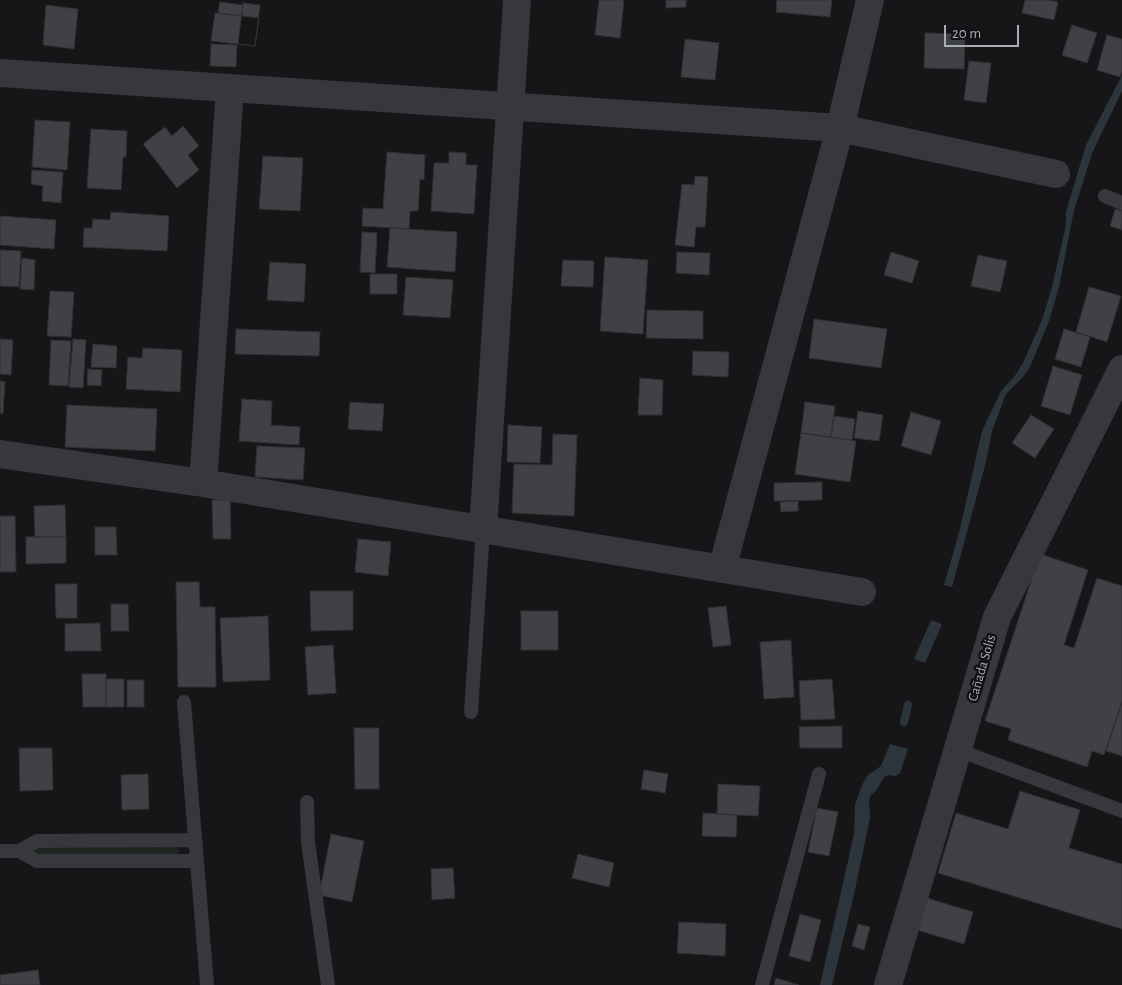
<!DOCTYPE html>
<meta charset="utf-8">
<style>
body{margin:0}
#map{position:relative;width:1122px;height:985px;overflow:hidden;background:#161618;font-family:"Alegreya Sans",sans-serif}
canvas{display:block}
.scale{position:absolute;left:944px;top:25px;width:75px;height:22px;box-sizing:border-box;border:2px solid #a8adb8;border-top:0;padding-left:6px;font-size:15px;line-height:18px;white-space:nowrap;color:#a8adb8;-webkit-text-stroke:4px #111113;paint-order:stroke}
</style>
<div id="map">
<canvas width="1122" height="985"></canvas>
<div class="scale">20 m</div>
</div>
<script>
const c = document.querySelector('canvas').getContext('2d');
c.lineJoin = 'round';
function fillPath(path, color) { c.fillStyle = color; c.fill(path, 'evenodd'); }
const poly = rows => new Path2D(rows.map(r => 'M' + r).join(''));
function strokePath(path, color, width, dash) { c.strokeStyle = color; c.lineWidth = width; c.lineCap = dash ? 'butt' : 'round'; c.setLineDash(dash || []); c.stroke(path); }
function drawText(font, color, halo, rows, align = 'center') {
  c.font = font + ' "Alegreya Sans",sans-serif'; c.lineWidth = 5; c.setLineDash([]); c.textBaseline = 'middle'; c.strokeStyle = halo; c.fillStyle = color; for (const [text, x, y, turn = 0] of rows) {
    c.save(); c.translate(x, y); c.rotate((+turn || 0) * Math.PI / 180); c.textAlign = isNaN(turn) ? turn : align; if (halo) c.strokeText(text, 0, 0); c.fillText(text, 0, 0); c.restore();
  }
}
fillPath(poly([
 [178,847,180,850,178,854,39,854,33,852,39,848]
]), '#1e261f');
fillPath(poly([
 [1122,75,1122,91,1093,151,1074,210,1059,287,1049,321,1030,367,1022,378,1006,394,992,431,986,462,952,587,944,585,960,529,982,431,1001,391,1014,377,1023,363,1042,320,1052,287,1066,225,1066,212,1070,198,1086,145],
 [931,620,942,624,925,663,914,659],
 [890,744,908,749,900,773,895,776,889,775,884,777,876,791,871,795,869,800,870,818,853,899,832,985,820,985,854,834,855,805,862,785,868,775,881,766]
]), '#2c353c');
strokePath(poly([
 [904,722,908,705]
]), '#2c353c', 8);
const building = poly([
 [599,0,624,0,620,38,595,35,599,0],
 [666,0,686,0,686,7,666,8,666,0],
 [777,0,832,0,830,17,776,12,777,0],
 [1025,0,1048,0,1058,2,1054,20,1022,13,1025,0],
 [220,2,243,5,242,16,218,13,220,2],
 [243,3,260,5,255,46,238,44,243,3],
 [46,5,78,9,74,49,43,45,46,5],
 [215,13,259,18,255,46,211,41,215,13],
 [1072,25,1097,33,1087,63,1062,55,1072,25],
 [925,33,965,34,964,69,924,68,925,33],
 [1107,35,1122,39,1122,71,1120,77,1097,70,1107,35],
 [685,39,719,43,715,80,681,77,685,39],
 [211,44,237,45,236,67,210,66,211,44],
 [969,61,991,63,986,103,964,100,969,61],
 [35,120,70,122,67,170,32,167,35,120],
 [183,126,199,146,188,155,199,170,177,188,143,144,165,127,172,136,183,126],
 [91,129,127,131,126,157,123,157,121,190,87,188,91,129],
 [387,152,425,155,424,180,420,179,418,211,410,211,409,229,362,226,363,208,383,209,387,152],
 [449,152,466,153,466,165,477,165,474,214,431,211,434,163,449,163,449,152],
 [263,156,303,158,300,211,259,209,263,156],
 [32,170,63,172,61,203,42,201,43,186,31,184,32,170],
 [695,176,708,177,705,227,696,227,694,247,675,245,682,184,694,185,695,176],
 [1115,209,1122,211,1122,230,1110,226,1115,209],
 [111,212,169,216,167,251,83,247,84,228,92,228,93,219,110,220,111,212],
 [0,216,56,220,54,249,0,245,0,216],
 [390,228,457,232,455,272,387,267,390,228],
 [362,232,377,233,375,273,360,272,362,232],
 [0,250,21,251,19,287,0,286,0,250],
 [677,252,710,253,709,275,676,273,677,252],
 [891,252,919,261,912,283,884,275,891,252],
 [978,255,1007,261,1000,292,971,286,978,255],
 [605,257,648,260,643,334,600,331,605,257],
 [22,258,35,260,34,290,20,289,22,258],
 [563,260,594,261,593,287,561,286,563,260],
 [270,262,306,264,304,302,267,300,270,262],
 [370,274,397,274,397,294,370,294,370,274],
 [406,277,453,280,450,318,403,315,406,277],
 [1089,287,1121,296,1107,342,1076,332,1089,287],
 [50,291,74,292,71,337,47,336,50,291],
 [647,310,703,311,703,339,646,338,647,310],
 [814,319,887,329,881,368,809,358,814,319],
 [236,329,320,332,319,356,235,354,236,329],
 [1064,329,1090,337,1081,367,1055,359,1064,329],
 [0,339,13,340,11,375,0,374,0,339],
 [73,339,86,340,83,388,69,387,73,339],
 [51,340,71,341,68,386,49,385,51,340],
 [93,344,117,346,116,368,91,367,93,344],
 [143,348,182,350,180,392,126,389,128,357,142,358,143,348],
 [693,351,729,352,728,377,692,375,693,351],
 [1053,366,1082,375,1070,415,1041,406,1053,366],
 [88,369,102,370,101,386,87,385,88,369],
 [640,378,663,380,662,415,638,415,640,378],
 [0,381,5,382,3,414,0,413,0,381],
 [242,399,272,401,271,425,300,427,299,445,239,441,242,399],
 [350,402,384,404,382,431,348,429,350,402],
 [805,402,835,406,831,437,801,433,805,402],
 [67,405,157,409,155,451,65,447,67,405],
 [858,411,883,415,879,441,854,438,858,411],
 [911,412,941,421,931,455,901,446,911,412],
 [1031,415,1054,429,1035,458,1012,443,1031,415],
 [834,416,855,419,852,440,831,437,834,416],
 [508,425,542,427,540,463,507,462,508,425],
 [801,433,856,441,850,482,795,474,801,433],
 [553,434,577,435,574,516,512,513,514,464,552,465,553,434],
 [257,446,305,448,303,480,255,477,257,446],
 [822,482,822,500,774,501,774,483,822,482],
 [212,500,230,500,231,539,213,539,212,500],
 [798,501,798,511,781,512,780,502,798,501],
 [65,505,66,537,35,537,34,506,65,505],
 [0,516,15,516,16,572,0,572,0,516],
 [95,527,116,527,117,555,95,555,95,527],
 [26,537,66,537,66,563,26,564,26,537],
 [358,539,391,542,388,576,355,572,358,539],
 [1040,554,1088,570,1064,645,1074,648,1097,578,1122,586,1122,701,1104,755,1092,751,1087,767,1008,740,1011,729,985,721,1040,554],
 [176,582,199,582,200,607,215,607,216,687,178,687,176,582],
 [55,584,77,584,77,618,56,618,55,584],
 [310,591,353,591,353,630,311,631,310,591],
 [111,604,128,604,129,631,111,631,111,604],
 [726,606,731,645,713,647,708,608,726,606],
 [521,611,558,611,558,650,521,650,521,611],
 [268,616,270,680,223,682,220,618,268,616],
 [100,623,101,651,65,651,65,624,100,623],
 [791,640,794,697,764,699,760,642,791,640],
 [333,645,336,693,308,695,305,647,333,645],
 [82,674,106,674,106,707,83,707,82,674],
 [106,679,124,679,124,707,106,707,106,679],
 [832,679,835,719,801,720,799,681,832,679],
 [127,680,144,680,144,707,127,707,127,680],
 [1122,703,1122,756,1106,751,1122,703],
 [842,726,842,748,800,748,799,727,842,726],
 [354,728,379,728,379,789,355,789,354,728],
 [19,748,52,748,53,790,20,791,19,748],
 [644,770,668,774,665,793,641,789,644,770],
 [148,774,149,809,122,810,121,775,148,774],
 [718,784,760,786,758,816,717,814,718,784],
 [1020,791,1080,810,1069,848,1122,864,1122,929,938,873,956,813,1008,829,1020,791],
 [817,808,838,812,829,856,808,852,817,808],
 [703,813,737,815,736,837,702,836,703,813],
 [331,834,364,841,352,902,319,895,331,834],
 [578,854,614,863,609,887,572,878,578,854],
 [453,868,455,898,432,900,431,869,453,868],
 [927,898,973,912,964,944,917,930,927,898],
 [800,914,821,920,810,962,789,956,800,914],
 [679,922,726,924,725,956,677,953,679,922],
 [858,924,870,927,864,950,852,946,858,924],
 [38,970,40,985,0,985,0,975,38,970],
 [776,978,799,985,774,985,776,978]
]);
fillPath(building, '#404145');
strokePath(building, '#303034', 1);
strokePath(poly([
 [1105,196,1122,203],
 [184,702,207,985],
 [471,712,483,530],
 [958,750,1122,811],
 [307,802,308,842,328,985],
 [0,851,19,851,37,861,197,861],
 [19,851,37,841,195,840],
 [762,985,819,774]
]), '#37383d', 14);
strokePath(poly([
 [0,73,840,128,1056,174],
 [0,454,203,483,862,592],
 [203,483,230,88],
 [483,530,517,0],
 [722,569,840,128,870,0],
 [888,985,997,617,1122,369]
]), '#37383d', 28);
drawText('14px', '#a8adb8', '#111113', [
 ["Cañada Solis",982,668,-74]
]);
</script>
